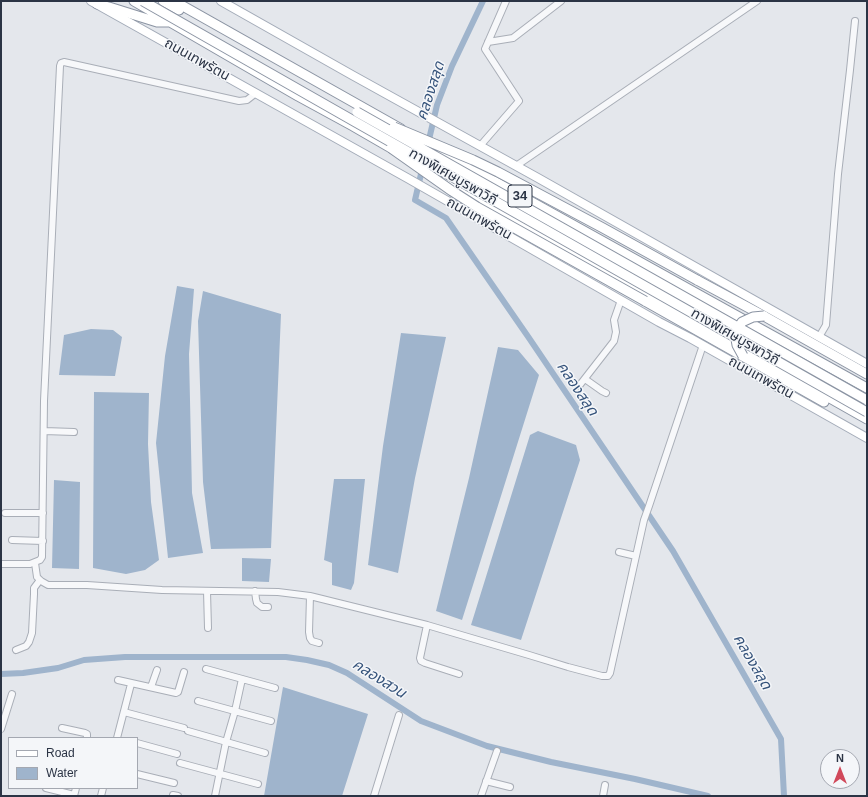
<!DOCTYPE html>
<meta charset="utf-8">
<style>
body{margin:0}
#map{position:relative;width:868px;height:797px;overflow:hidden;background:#e4e7ec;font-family:Helvetica,sans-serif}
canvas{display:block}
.frame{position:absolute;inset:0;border:2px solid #2b3445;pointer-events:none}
.legend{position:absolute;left:8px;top:737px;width:130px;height:52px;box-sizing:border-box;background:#f4f6f9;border:1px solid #a4a8b1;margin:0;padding:5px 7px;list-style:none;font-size:12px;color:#2b3445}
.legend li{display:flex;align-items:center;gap:8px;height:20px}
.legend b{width:20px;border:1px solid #a4a8b1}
.north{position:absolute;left:820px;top:749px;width:40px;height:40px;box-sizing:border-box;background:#f4f6f9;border:1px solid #a4a8b1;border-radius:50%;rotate:0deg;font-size:11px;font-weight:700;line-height:16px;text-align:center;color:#2b3445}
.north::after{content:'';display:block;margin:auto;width:14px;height:18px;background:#d1495b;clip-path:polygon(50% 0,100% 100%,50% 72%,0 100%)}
</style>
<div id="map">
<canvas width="868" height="797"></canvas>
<div class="frame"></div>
<ul class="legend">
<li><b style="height:5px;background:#fff"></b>Road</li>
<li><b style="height:11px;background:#9fb4cc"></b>Water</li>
</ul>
<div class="north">N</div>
</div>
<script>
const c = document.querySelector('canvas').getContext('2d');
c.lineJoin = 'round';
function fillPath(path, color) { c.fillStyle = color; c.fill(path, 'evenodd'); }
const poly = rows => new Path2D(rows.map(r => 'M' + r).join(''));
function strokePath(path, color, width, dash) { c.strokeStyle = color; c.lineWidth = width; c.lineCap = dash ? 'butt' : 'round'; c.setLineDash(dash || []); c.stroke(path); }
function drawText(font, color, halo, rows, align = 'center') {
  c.font = font + ' Helvetica,"Noto Sans Thai",sans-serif'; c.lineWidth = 3; c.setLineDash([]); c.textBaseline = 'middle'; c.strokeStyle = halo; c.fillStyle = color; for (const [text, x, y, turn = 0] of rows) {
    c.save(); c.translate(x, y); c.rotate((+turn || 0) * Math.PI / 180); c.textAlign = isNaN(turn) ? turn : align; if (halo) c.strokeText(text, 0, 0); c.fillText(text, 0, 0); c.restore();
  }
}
fillPath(poly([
 [177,286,194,289,189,354,192,493,203,553,168,558,156,443,165,356],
 [203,291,281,314,271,548,211,549,203,482,198,321],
 [91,329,113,330,122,337,115,376,59,375,64,335],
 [401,333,446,337,415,478,398,573,368,565,383,446],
 [498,347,518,350,539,375,462,620,436,611,469,478],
 [94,392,149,393,148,444,151,502,159,560,145,570,126,574,93,568],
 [538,431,576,445,580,460,521,640,471,625,530,435],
 [334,479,365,479,354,583,351,590,332,585,332,563,324,560],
 [54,480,80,482,79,569,52,568],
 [242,558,271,559,269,582,242,581],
 [283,687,368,714,342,796,264,796]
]), '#9fb4cc');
strokePath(poly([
 [483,1,452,66,437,105,415,200,446,218,529,338,673,551,781,739,784,796],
 [1,674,23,673,58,668,84,660,125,657,286,657,307,660,329,665,347,673,421,721,487,746,551,762,635,779,708,796]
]), '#9fb4cc', 6);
const minor = poly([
 [488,42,513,38,561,1],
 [480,146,519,101,485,49,506,1],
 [516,166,757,1],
 [819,337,826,325,838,174,850,70,855,21],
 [585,379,602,391,606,393],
 [579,386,614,341,616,332,614,320,621,300],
 [44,431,74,432],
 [5,513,43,513],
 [12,540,43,541],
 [619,552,636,556],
 [35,563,37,577,41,581,48,585,87,585,162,590,278,592,310,596,427,625,529,655,568,667,602,676,608,676,610,673,644,520,649,506,703,345],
 [1,564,30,564,40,560,42,557,44,401,60,66,61,63,64,62,239,101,247,100,256,93],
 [207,591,208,628],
 [255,591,256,599,257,603,262,607,268,607],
 [310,596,309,632,310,638,312,641,319,643],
 [427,625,420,658,421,661,425,663,459,674],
 [16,650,26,646,29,642,32,633,34,594,34,588,40,580],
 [206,669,275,688],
 [118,680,176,693,178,692,184,672],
 [151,687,157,670],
 [198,701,271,721],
 [124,712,184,728],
 [62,728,85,733,87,734,87,738],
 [1,729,12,694],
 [188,731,265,753],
 [117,738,131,684],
 [137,743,177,754],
 [180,763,258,784],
 [137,774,174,783],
 [486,781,510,787],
 [46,788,74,795],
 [173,795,178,796],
 [74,796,76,788],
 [101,796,103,788],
 [215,796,226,742,235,711,242,679],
 [374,796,399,715],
 [481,796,497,751],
 [603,796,605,785]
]);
const major = poly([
 [91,1,409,179,659,322,690,338,867,438],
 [221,1,352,75,538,178,867,364]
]);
const highway = poly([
 [134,1,298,96,353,126,398,152],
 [163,1,179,10],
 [174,1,401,129],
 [97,4,109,7,157,22,168,22],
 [429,145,867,388],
 [423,166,542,235,867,419],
 [697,280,764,316,867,374],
 [645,301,824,402]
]);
strokePath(minor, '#a9aeb7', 8);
strokePath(major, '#a3abb8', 10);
strokePath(highway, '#8b94a3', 11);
strokePath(minor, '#f7f8fa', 6);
strokePath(major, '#fff', 8);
strokePath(highway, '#fff', 9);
const highwayBridge = poly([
 [143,1,352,120,867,412],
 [357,112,867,400],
 [394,127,473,160,498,172,603,228,697,280],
 [391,148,452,191,477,207,645,301],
 [743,356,737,345,735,334,742,322,753,317,764,316]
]);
strokePath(highwayBridge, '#8b94a3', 11, []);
strokePath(highwayBridge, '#fff', 9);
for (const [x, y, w] of [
 [520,196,24]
]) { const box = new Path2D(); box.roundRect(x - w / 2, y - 11, w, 22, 3); c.fillStyle = '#f4f6f9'; c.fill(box); strokePath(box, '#2b3445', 1); }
drawText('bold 13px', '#2b3445', null, [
 ["34",520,196]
]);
drawText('14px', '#2b3445', '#f4f6f9', [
 ["ถนนเทพรัตน",197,60,29],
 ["ทางพิเศษบูรพาวิถี",453,177,30],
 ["ถนนเทพรัตน",479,219,29],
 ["ทางพิเศษบูรพาวิถี",735,337,30],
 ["ถนนเทพรัตน",761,378,29]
]);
drawText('italic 15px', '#34527a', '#f4f6f9', [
 ["คลองสลุด",431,91,-72],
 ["คลองสลุด",577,389,56],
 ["คลองสลุด",752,662,60],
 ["คลองสวน",379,679,32]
]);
</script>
